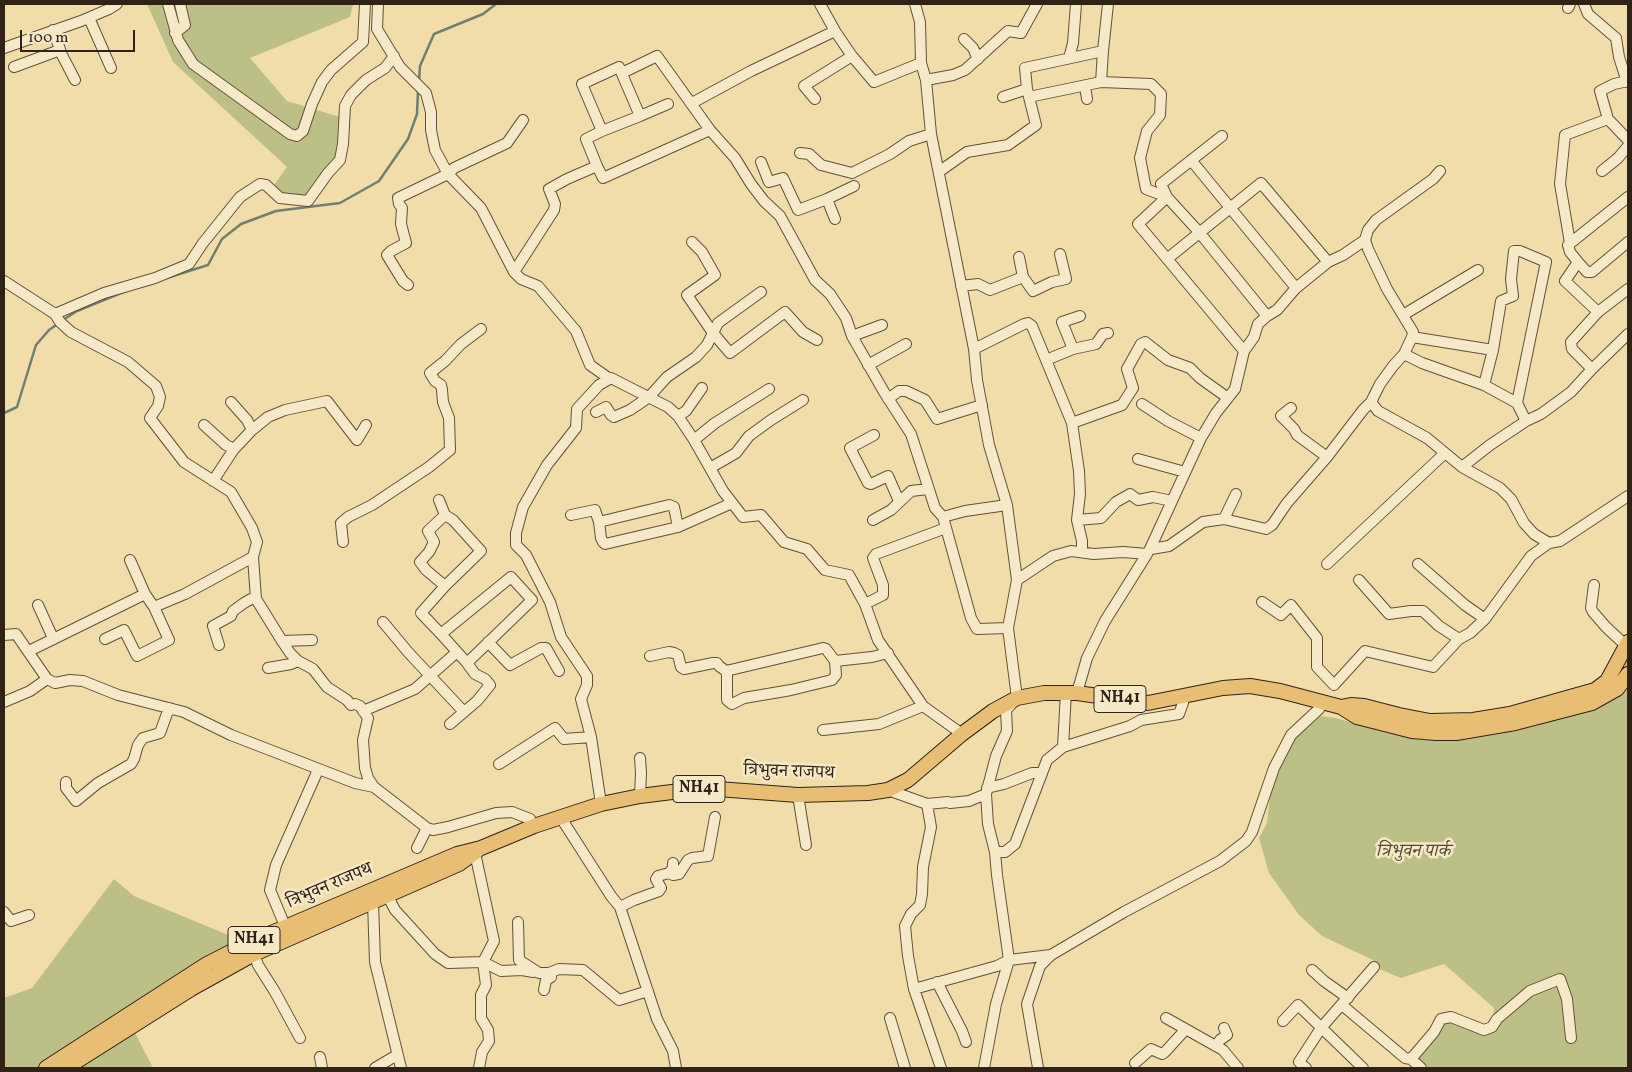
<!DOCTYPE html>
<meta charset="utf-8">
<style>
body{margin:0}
#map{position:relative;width:1632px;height:1072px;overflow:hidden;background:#f1ddaa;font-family:Vollkorn,serif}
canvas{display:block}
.frame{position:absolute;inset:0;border:5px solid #312218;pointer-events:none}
.scale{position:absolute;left:20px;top:30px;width:115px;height:22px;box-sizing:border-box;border:2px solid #312218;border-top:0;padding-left:6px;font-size:15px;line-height:18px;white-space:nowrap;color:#312218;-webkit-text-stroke:4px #f6e9c8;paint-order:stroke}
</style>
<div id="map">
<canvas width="1632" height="1072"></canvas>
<div class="frame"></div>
<div class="scale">100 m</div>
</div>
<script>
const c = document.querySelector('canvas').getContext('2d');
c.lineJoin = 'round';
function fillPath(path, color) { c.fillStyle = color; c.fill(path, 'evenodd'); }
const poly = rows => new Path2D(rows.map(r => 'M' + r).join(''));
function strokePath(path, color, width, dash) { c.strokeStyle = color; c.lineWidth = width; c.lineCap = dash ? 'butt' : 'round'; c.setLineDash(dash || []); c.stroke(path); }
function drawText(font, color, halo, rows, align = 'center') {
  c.font = font + ' Vollkorn,"Noto Serif Devanagari",serif'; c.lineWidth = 5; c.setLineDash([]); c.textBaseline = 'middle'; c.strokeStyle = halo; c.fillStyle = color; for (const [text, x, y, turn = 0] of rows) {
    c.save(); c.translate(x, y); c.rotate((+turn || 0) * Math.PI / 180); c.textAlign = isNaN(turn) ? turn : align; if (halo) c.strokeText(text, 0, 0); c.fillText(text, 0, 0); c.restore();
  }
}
fillPath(poly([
 [147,4,353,4,350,17,250,58,287,101,343,118,340,160,305,201,271,189,287,167,173,62],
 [1628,658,1628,1068,1430,1068,1411,1059,1441,1019,1492,1026,1494,1008,1444,964,1401,978,1379,969,1375,961,1322,936,1299,915,1269,873,1259,838,1267,823,1273,769,1286,745,1319,716,1336,718,1388,733,1421,740,1460,740,1521,729,1599,707,1607,681],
 [114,879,134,896,267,951,133,1029,153,1068,4,1068,4,998,32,988]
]), '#bcc087');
strokePath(poly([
 [419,82,420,66,434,34,483,14,496,4],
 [170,277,208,265,222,239,241,224,276,211,340,203,379,181,408,139,417,114,418,90],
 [63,320,77,311,126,291],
 [4,413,17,407,36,345,49,330,59,323]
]), '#717f6d', 2.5);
const minor = poly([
 [168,4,178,40,193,64,290,134,297,136,303,131,312,104,322,82,331,70,363,42,365,4],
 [378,4,377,29,400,67,426,93,431,112,431,130,435,150,448,174,481,208,514,272,521,279,538,286,576,331,590,365,607,377,611,378,668,407,678,416,694,440,723,491,743,517,761,515,784,542,807,549,825,570,849,575,865,604,878,640,923,706,962,734],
 [820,4,835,31],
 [915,4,920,22,921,63,926,80,931,134,974,349,977,380,989,445,1007,505,1017,580,1008,628,1017,698,1006,710,1007,731,996,756,986,794,988,824,995,852,997,875,1009,960,996,1004,984,1068],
 [1584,4,1588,14,1616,38,1619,57,1627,82],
 [1568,8,1570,4],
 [89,18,111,68],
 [53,30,62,55,75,80],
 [175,33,185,25,180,4],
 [964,39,973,48,978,59],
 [4,48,81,21,109,9,117,4],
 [1069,58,1073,43,1076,4],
 [14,67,60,50],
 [622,73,657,56,710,130,735,158,751,184,764,201,780,216,815,280,830,294,846,318,852,336,884,392,911,434,935,508,943,517,971,618,977,629,1008,628],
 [926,80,953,75,965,70,1008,31,1021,33,1037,4],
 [1628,81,1614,84,1600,91,1608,119,1628,140],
 [1101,82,1151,84,1161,94,1160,115,1147,131,1140,158,1146,189,1167,197,1138,224,1244,351],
 [1085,86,1087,99],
 [1003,97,1027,89],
 [1029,97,1101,82,1103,51],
 [815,99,804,86,852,56],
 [692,103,751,71,835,31,852,56,874,82,921,63],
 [602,131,582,84,619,67,640,116],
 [1222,136,1161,184,1167,197,1199,232,1267,316],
 [800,153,809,154,821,165,852,173,890,154,909,141,931,134],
 [1191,160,1296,288],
 [761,162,769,182,783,178,798,210,827,199,854,186],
 [597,166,586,139,602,131,640,116,668,104],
 [940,171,967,152,1008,145,1036,125,1027,89,1025,68,1103,51,1108,4],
 [1602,171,1618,158,1628,146],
 [827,199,835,219],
 [692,242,702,252,715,275,687,295,713,333,730,353,785,312,803,332,817,340],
 [1570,243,1560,184,1565,135,1608,119],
 [1019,257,1023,277],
 [1167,259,1261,183,1328,262],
 [1578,262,1587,272,1592,272,1628,242],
 [514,272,554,210,555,204,549,189,567,179,597,166,603,178,710,130],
 [4,281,55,314,60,322,71,332,128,362,156,386,160,397,158,406,150,418,184,462,231,492,252,528,257,542,253,557,256,599,282,641,290,653,298,661,313,669,327,687,347,700,351,705,355,704,360,706,368,718,363,740,365,768,368,778,374,787,427,828,433,830,448,827,496,813,512,812,530,819,534,826],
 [408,285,403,281,387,255,391,251,406,243,401,224,402,208,399,204,398,198,448,174,454,168,507,143,523,120],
 [961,286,978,284,990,290,1023,277,1033,291,1052,282,1066,279,1060,254],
 [1598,312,1628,289],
 [55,314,104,293,155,278,189,264,203,243,240,197,260,184,266,185,280,198,308,201,328,173,340,160,343,144,345,106,351,95,366,80,385,68,394,56],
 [1403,315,1478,270],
 [852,336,882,325],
 [1412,337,1493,350],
 [974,349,1024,324,1028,323,1032,326,1072,423,1079,471,1080,494,1077,520,1082,541,1082,552],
 [1073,349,1062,322,1080,316],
 [1404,354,1422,363,1484,385,1517,403,1526,421,1490,445,1462,467],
 [1046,360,1073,349,1096,344,1103,334,1108,333],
 [868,365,906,344],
 [1592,369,1628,334],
 [1484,385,1493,350,1501,301,1513,296,1511,279,1514,251,1520,251,1546,262,1517,403],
 [888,399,899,391,906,391,925,400,937,419,982,405],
 [231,402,247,420,252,430],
 [1371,402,1378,411,1427,438,1462,467,1500,488,1511,499,1524,523,1534,534,1549,543,1560,541,1628,496],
 [1142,404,1168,421,1201,438],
 [1291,408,1281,416,1294,429,1297,435,1327,457],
 [596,412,606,407,611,415,614,417,630,410,649,397,667,377,696,357,707,345,718,323,761,292],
 [678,416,686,411,702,388],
 [1526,421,1541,414,1571,392,1592,369,1572,349,1571,342,1598,312,1565,281,1578,262,1570,252,1568,245,1628,197],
 [1072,423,1122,405,1133,388,1127,369,1141,344,1145,342,1168,360,1190,368,1200,378,1228,398],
 [204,425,226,445,234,449],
 [874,435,850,448,868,483,871,484,888,476,899,501],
 [694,440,715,423,769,389],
 [1138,459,1185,472],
 [710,468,736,453,749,436,771,420,803,400],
 [213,481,234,449,252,430,268,417,285,410,327,401,357,440,366,425],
 [439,500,445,515],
 [571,515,595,510,599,522],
 [943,517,965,511,1007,505],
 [1224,519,1236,494],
 [873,520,891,510,911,491,928,489],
 [1077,520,1101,518,1116,502,1130,494,1138,500,1153,497,1172,501],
 [678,527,674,507,669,505,599,522,601,538,603,542,605,544,678,527,732,503],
 [343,542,341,523,348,517,372,505,429,467,450,450,449,418,443,402,442,390,441,385,435,381,430,373,445,361,461,344,481,329],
 [1151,549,1169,546,1203,522,1224,519,1266,529,1272,525,1287,503,1327,457,1363,410,1371,402,1380,384,1393,366,1404,354,1412,337,1413,332,1387,289,1368,249,1365,240,1368,230,1376,220,1433,179,1440,171],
 [1149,551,1201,438,1216,413,1235,389,1244,351,1254,337,1258,324,1267,316,1277,310,1296,288,1328,262,1343,255,1365,240],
 [130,560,145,594],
 [1327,564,1445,453],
 [1418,564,1465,605,1485,619],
 [511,577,532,600,467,663,441,634,511,577],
 [1017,580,1053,556,1071,551,1094,554,1123,552,1147,554,1105,621,1087,658,1077,693],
 [1359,580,1389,614,1411,611,1423,611,1439,626,1459,639],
 [1594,585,1591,608,1593,612,1606,627,1621,641,1627,645],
 [1262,602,1281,615,1291,605,1317,638,1317,667,1334,685,1365,651,1433,667,1459,639,1470,633,1485,619,1531,556,1549,543],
 [865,604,883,595,883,585,873,558,876,554,946,528],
 [38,605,53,638],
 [383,622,408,652,464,712,477,701,490,685,485,679,475,674,467,663],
 [441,634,421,613,445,586,481,551,453,520,445,515,428,531,434,542,429,552,420,562,426,570,445,586],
 [4,635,16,634,47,679,55,683,70,680,83,681,118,695,184,712,231,735,355,783,374,787],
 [105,639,124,630,137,656,169,640,154,607],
 [282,641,312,640],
 [488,642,510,665,541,648,546,648,559,671],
 [219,645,213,626,231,616,233,611,244,603,251,599,256,599],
 [29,651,145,594,154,607,185,594,253,557],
 [650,656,669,652,674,653,678,655,681,667,684,669,713,663,717,663,719,666,726,671,823,648,826,649,835,661,872,657,888,653],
 [268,668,291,664,298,661],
 [726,671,727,675,727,700,732,704,744,698,791,690,832,680,836,675,835,661],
 [4,702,30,691,47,679],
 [363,711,415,689,457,652],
 [450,724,464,712],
 [823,730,879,724,923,706],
 [1063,747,1066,692],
 [499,764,555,728,564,739,591,737],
 [66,782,66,788,76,801,98,783,131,764,134,759,138,745,143,738,160,733,169,708],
 [987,788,1004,784,1032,773,1042,773],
 [888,790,927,804,948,802,950,803,969,801,986,794],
 [798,795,806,845],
 [640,796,641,773,640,758],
 [601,804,591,737,581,699,587,685,587,676,561,637,550,602,526,555,516,545,516,533,523,507,547,465,576,428,577,409,599,385,611,378],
 [927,804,931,827,923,867,922,894,920,905,911,914,905,926,908,956,914,989,941,1068],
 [561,818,611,896,620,907,657,1019,673,1051,676,1068],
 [417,848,427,828],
 [995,852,1005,852,1015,844,1047,760,1063,747,1130,726,1141,720,1179,714,1183,703,1184,695],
 [669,873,673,868,673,863],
 [385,891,395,910,435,954,448,963,483,962,494,941,475,853],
 [373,902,375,962,401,1068],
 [620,907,634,900,659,891,661,888,656,879,658,876,669,873,673,875,679,874,688,860,692,858,708,856,715,817],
 [4,912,11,921,29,915],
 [518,922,519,960,539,973,549,973,559,969,583,970,619,1000,648,991],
 [285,926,270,890,276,865,318,770],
 [254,954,258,965,275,992,300,1038],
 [483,962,501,971,522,970,533,972],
 [1312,970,1324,981,1348,998],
 [937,982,962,1031,966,1042],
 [914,989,997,966,1009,960,1051,955],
 [544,990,546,980,551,977,549,973],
 [1342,1005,1405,1058,1411,1059,1434,1032,1441,1019,1451,1017,1484,1030,1492,1027,1497,1019,1530,991,1560,979,1567,999,1571,1038],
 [890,1018,905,1068],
 [1166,1018,1223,1050,1238,1068],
 [1283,1021,1298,1005,1363,1068],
 [1216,1046,1220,1040,1227,1035,1224,1028],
 [320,1057,322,1068],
 [1411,1059,1421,1068],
 [1135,1063,1151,1049,1162,1054,1165,1052,1185,1030],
 [375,1068,397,1055],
 [479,1068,482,1052,489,1041,488,1030,481,1018,481,995,486,985,483,962],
 [1038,1068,1027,1004,1040,966,1051,955,1124,912,1220,861,1246,841,1252,832,1274,768,1291,735,1319,709,1323,702],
 [1306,1068,1299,1062,1321,1028,1374,967]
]);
const highway = poly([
 [1341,707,1351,705,1364,706,1399,715,1430,721,1473,720,1510,714,1595,690,1607,681,1628,642],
 [46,1068,207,964,250,942,457,854,481,848,534,826,601,804,640,796,704,788,798,795,868,793,888,790,908,780,962,734,993,711,1017,698,1044,693,1077,693,1148,703,1223,688,1250,686,1280,691,1341,707,1357,717,1412,731,1436,733,1456,733,1515,723,1592,703,1617,689,1628,674],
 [66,1068,191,989,254,954,459,864,477,851]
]);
strokePath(minor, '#61513c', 12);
strokePath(highway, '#312218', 16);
strokePath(minor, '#f6e9c8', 10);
strokePath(highway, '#e8be75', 14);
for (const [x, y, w] of [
 [1120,699,52],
 [699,789,52],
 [254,940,52]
]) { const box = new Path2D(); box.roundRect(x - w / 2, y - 13.5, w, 27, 4); c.fillStyle = '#f6e9c8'; c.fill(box); strokePath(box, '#312218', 1); }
drawText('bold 16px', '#312218', null, [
 ["NH41",1120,699],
 ["NH41",699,789],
 ["NH41",254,940]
]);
drawText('18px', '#312218', '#f6e9c8', [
 ["त्रिभुवन राजपथ",789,773,2],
 ["त्रिभुवन राजपथ",330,887,-23]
]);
drawText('italic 18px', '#544a34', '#f6e9c8', [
 ["त्रिभुवन पार्क",1413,853]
]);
</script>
